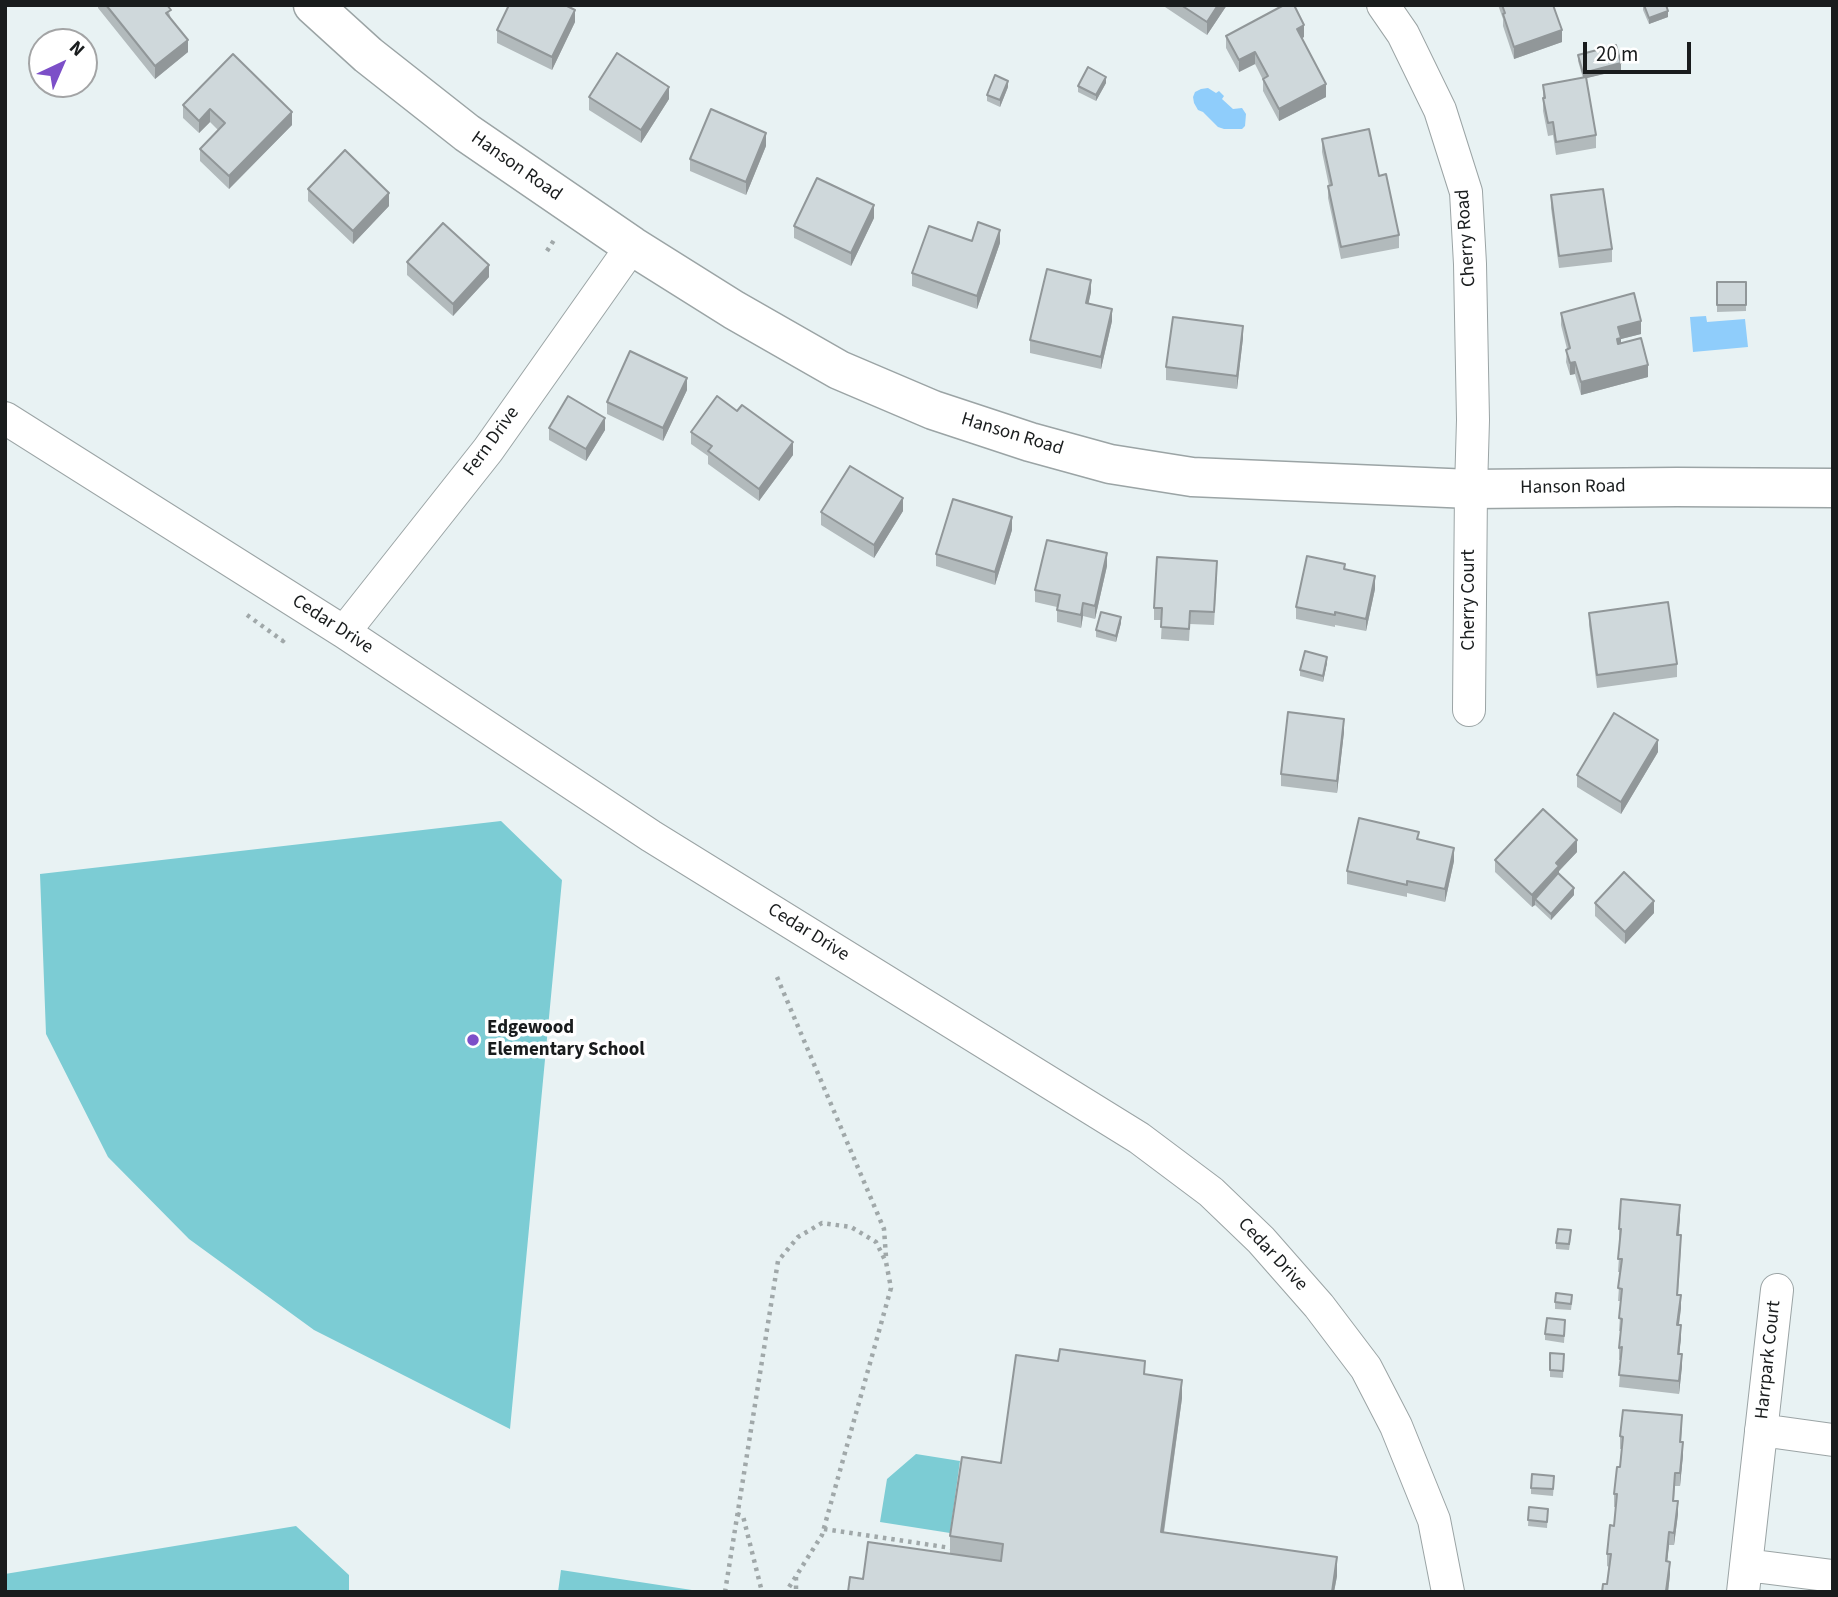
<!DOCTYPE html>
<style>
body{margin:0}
#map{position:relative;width:1838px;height:1597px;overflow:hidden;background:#e8f2f3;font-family:"Source Sans 3",sans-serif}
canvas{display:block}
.frame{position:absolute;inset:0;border:7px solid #191c1d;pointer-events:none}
.north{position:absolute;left:28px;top:28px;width:70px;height:70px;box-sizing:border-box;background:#fff;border:2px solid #a3a4a5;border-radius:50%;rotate:44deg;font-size:19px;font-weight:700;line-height:28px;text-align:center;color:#191c1d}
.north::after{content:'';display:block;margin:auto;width:24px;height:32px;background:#7c4fc8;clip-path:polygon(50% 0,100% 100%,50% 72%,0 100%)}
.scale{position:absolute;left:1583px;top:42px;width:108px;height:32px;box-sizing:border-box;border:4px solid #191c1d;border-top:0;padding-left:9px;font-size:21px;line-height:24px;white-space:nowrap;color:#191c1d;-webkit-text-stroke:5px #fff;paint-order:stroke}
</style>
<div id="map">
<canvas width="1838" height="1597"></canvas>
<div class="frame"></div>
<div class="north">N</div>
<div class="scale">20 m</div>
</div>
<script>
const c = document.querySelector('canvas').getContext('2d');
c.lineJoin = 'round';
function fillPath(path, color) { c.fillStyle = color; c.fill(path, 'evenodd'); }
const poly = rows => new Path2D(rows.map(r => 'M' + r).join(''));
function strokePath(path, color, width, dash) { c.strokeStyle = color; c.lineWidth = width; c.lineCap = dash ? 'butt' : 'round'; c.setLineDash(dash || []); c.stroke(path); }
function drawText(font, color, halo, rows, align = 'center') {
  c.font = font + ' "Source Sans 3",sans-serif'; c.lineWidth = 7; c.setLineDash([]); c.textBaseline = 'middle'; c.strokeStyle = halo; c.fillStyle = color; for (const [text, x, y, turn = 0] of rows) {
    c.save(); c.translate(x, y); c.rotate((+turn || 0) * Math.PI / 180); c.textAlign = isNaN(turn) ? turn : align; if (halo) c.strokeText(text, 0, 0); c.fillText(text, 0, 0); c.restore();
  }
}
fillPath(poly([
 [501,821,562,880,510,1429,314,1330,189,1239,108,1157,46,1034,40,874],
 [916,1454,960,1461,950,1533,880,1522,887,1479],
 [296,1526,349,1575,349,1592,5,1592,5,1574],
 [561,1570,705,1592,558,1592]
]), '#7cccd4');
fillPath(poly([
 [1208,88,1216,93,1219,91,1224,96,1222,99,1233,109,1242,108,1246,114,1245,126,1242,129,1224,129,1218,127,1203,112,1198,110,1194,103,1193,97,1195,92,1201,89],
 [1706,316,1707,322,1745,319,1748,347,1693,352,1690,317]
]), '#8fcdfb');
const minor = poly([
 [1383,5,1403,34,1440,110,1466,192,1470,264,1473,420,1471,489,1469,710],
 [5,418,344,632,651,836,1139,1138,1211,1192,1261,1240,1319,1306,1366,1368,1396,1426,1434,1520,1448,1592],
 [344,632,488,450,632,246],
 [1761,1430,1833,1440],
 [1746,1565,1833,1576],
 [1743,1592,1777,1290]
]);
const tertiary = poly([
 [313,5,368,55,467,133,632,246,734,310,839,370,933,410,1030,442,1110,464,1192,477,1471,489,1677,487,1833,488]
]);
strokePath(minor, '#9ba4a5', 34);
strokePath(tertiary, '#9ba4a5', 41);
strokePath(poly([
 [547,251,556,237],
 [247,615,283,641,286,636],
 [777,977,884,1229,886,1257],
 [737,1514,743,1516,762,1592],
 [824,1529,951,1548],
 [796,1577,796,1592],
 [725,1592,778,1261,798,1237,822,1223,851,1227,876,1242,886,1262,891,1288,822,1535,786,1592]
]), '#a0a8a9', 4.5, [3.5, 5]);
strokePath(minor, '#fff', 32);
strokePath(tertiary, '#fff', 38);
fillPath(poly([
 [98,5,167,5,171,19,188,52,155,79,98,8],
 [1162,5,1227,5,1207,35],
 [1498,5,1553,5,1562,42,1514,59,1503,26,1503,19],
 [1643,5,1668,17,1649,24,1643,10],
 [575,22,552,70,497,43,497,30],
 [1226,36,1304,37,1302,38,1326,97,1279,121,1263,91,1263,80,1255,64,1239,72,1226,48],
 [233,54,292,125,229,189,200,161,200,149,218,130,210,122,199,133,183,118,183,105],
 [1578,55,1621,70,1586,78,1596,135,1596,148,1556,155,1553,135,1548,136,1543,111,1543,85,1583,78,1578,61],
 [1106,83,1096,101,1078,92,1078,86],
 [1008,87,1000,107,987,101,987,95],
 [589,97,669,99,641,143,589,110],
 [1322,139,1399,235,1399,248,1341,259,1328,198,1328,186,1329,186,1322,152],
 [766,146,746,195,690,171,690,159],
 [308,189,389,206,353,244,308,201],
 [1551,195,1612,249,1612,262,1559,268,1551,208],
 [874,218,851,266,794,238,794,226],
 [1000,243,977,309,912,286,912,273],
 [407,262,489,277,453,316,407,275],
 [1746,282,1746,311,1717,312,1717,305],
 [1091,292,1088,304,1112,321,1101,369,1030,353,1030,340],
 [1561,313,1641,334,1621,339,1621,343,1648,377,1581,395,1575,374,1570,375,1566,362,1567,349,1561,325],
 [1243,338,1237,389,1166,380,1166,367],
 [687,390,663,441,607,414,607,402],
 [549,428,605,430,586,461,549,440],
 [691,432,793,455,759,501,708,464,708,456,691,444],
 [903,511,874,558,821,525,821,512],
 [1012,530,995,585,936,566,936,554],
 [1107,566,1095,619,1083,616,1081,628,1057,622,1057,607,1035,602,1035,590],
 [1345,570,1375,589,1366,631,1335,625,1335,627,1296,619,1296,607],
 [1217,573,1214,625,1190,624,1189,641,1161,639,1162,620,1154,620,1154,608],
 [1589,613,1677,664,1677,677,1597,688,1589,625],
 [1121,623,1116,642,1096,637,1096,630],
 [1327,663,1323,682,1300,676,1300,670],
 [1344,732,1337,793,1281,786,1281,774],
 [1658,752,1621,814,1577,787,1577,775],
 [1419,840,1454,861,1445,902,1407,893,1407,897,1347,884,1347,871],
 [1577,852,1559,871,1559,874,1574,895,1551,920,1535,905,1532,907,1495,872,1495,860],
 [1595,903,1654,913,1625,944,1595,916],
 [1680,1218,1679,1235,1681,1248,1678,1295,1681,1308,1679,1325,1681,1338,1679,1354,1682,1366,1679,1394,1619,1387,1621,1360,1619,1360,1619,1348,1621,1331,1619,1331,1621,1301,1618,1301,1620,1272,1618,1272,1620,1241,1619,1241,1619,1229],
 [1571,1237,1569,1250,1556,1249,1556,1243],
 [1555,1302,1572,1302,1571,1310,1555,1309],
 [1565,1326,1564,1343,1545,1340,1545,1334],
 [1550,1353,1564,1354,1563,1378,1550,1377],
 [1145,1375,1182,1398,1164,1533,1337,1576,1334,1592,848,1592,863,1579,950,1553,950,1536,1001,1463],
 [1682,1428,1681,1442,1683,1455,1680,1486,1675,1486,1674,1501,1678,1514,1674,1545,1669,1545,1667,1561,1670,1574,1668,1592,1602,1592,1607,1584,1609,1567,1607,1566,1607,1554,1614,1526,1616,1507,1614,1507,1614,1494,1620,1467,1622,1449,1620,1449,1620,1436],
 [1554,1482,1553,1496,1531,1494,1531,1488],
 [1529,1507,1548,1509,1547,1528,1528,1526]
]), '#b2babc');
fillPath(poly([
 [1218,5,1227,5,1207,35,1207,22],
 [575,10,575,22,552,70,552,57],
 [1668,11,1668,17,1649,24,1649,18],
 [1304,25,1304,37,1297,41,1297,29],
 [1562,30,1562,42,1514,59,1514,47],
 [188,40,188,52,155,79,155,66],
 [1255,52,1255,64,1239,72,1239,60],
 [1621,63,1621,70,1583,79,1583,73],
 [1106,77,1106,83,1096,101,1096,95],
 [1008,81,1008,87,1000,107,1000,100],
 [1326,84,1326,97,1279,121,1279,109],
 [669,87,669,99,641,143,641,130],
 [210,109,210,122,199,133,199,121],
 [292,112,292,125,229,189,229,176],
 [766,133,766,146,746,195,746,182],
 [389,193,389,206,353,244,353,231],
 [874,205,874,218,851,266,851,253],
 [1000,230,1000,243,977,309,977,296],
 [489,265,489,277,453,316,453,304],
 [1091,280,1091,292,1086,315,1086,303],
 [1112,309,1112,321,1101,369,1101,357],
 [1641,321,1641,334,1621,339,1621,351,1617,339,1618,327],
 [1243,326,1243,338,1237,389,1237,376],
 [1575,362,1575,374,1570,375,1570,363],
 [1648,365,1648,377,1581,395,1581,382],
 [687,378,687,390,663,441,663,428],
 [605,418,605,430,586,461,586,449],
 [793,442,793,455,759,501,759,489],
 [903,498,903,511,874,558,874,545],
 [1012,517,1012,530,995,585,995,572],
 [1107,553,1107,566,1095,619,1095,606],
 [1375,576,1375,589,1366,631,1366,619],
 [1083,603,1083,616,1081,628,1081,615],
 [1121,617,1121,623,1116,642,1116,636],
 [1327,657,1327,663,1323,682,1323,676],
 [1344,719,1344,732,1337,793,1337,781],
 [1658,740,1658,752,1621,814,1621,802],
 [1577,840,1577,852,1559,871,1559,878,1535,899,1535,905,1532,907,1532,895,1556,863],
 [1454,848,1454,861,1445,902,1445,889],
 [1574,888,1574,895,1551,920,1551,914],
 [1654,901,1654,913,1625,944,1625,932],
 [1680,1205,1680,1218,1677,1247,1677,1235],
 [1681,1295,1681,1308,1677,1337,1677,1325],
 [1681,1325,1681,1338,1678,1366,1678,1354],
 [1682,1354,1682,1366,1679,1394,1679,1381],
 [1182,1380,1182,1398,1161,1551,1161,1532],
 [1683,1442,1683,1455,1680,1486,1680,1473],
 [1678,1501,1678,1514,1674,1545,1674,1533],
 [1669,1532,1669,1545,1666,1573,1666,1561],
 [1337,1557,1337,1576,1334,1592,1332,1592],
 [1670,1562,1670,1574,1668,1592,1666,1592]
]), '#919799');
const building = poly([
 [106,5,167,5,171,10,166,13,188,40,155,66,106,5],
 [509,5,565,5,575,10,552,57,497,30,509,5],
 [1181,5,1218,5,1207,22,1181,5],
 [1284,5,1294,5,1304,25,1297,29,1326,84,1279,109,1263,79,1268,76,1255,52,1239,60,1226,36,1284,5],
 [1502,5,1553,5,1562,30,1514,47,1503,14,1505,13,1502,5],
 [1644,5,1666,5,1668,11,1649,18,1644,5],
 [1616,45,1621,63,1583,73,1578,55,1616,45],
 [617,53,669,87,641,130,589,97,617,53],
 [233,54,292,112,229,176,200,149,225,123,210,109,199,121,183,105,233,54],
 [1088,67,1106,77,1096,95,1078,86,1088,67],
 [995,75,1008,81,1000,100,987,95,995,75],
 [1586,77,1596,135,1556,142,1553,122,1548,123,1543,98,1545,98,1543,85,1586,77],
 [711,109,766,133,746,182,690,159,711,109],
 [1369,129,1379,176,1386,174,1399,235,1341,247,1328,186,1332,185,1322,139,1369,129],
 [345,150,389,193,353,231,308,189,345,150],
 [817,178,874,205,851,253,794,226,817,178],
 [1603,189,1612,249,1559,256,1551,195,1603,189],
 [978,222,1000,230,977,296,912,273,929,226,972,241,978,222],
 [443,223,489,265,453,304,407,262,443,223],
 [1047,269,1091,280,1086,303,1112,309,1101,357,1030,340,1047,269],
 [1717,282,1746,282,1746,305,1717,305,1717,282],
 [1634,293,1641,321,1618,327,1621,338,1617,339,1618,344,1641,338,1648,365,1581,382,1575,362,1570,363,1566,350,1570,348,1561,313,1634,293],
 [1173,317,1243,326,1237,376,1166,367,1173,317],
 [630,351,687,378,663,428,607,402,630,351],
 [568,396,605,418,586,449,549,428,568,396],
 [717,396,737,411,742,405,793,442,759,489,708,451,712,446,691,432,717,396],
 [850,466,903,498,874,545,821,512,850,466],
 [953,499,1012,517,995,572,936,554,953,499],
 [1047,540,1107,553,1095,606,1083,603,1081,615,1057,610,1060,595,1035,590,1047,540],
 [1307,556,1345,564,1344,569,1375,576,1366,619,1335,612,1335,615,1296,607,1307,556],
 [1157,557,1217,561,1214,612,1190,611,1189,629,1161,627,1162,608,1154,608,1157,557],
 [1668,602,1677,664,1597,675,1589,613,1668,602],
 [1101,612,1121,617,1116,636,1096,630,1101,612],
 [1305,651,1327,657,1323,676,1300,670,1305,651],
 [1288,712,1344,719,1337,781,1281,774,1288,712],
 [1614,713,1658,740,1621,802,1577,775,1614,713],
 [1543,809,1577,840,1556,863,1559,866,1532,895,1495,860,1543,809],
 [1359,818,1419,832,1417,839,1454,848,1445,889,1407,881,1407,885,1347,871,1359,818],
 [1624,872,1654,901,1625,932,1595,903,1624,872],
 [1558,873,1574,888,1551,914,1535,899,1558,873],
 [1621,1199,1680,1205,1677,1235,1681,1235,1677,1295,1681,1295,1677,1325,1681,1325,1678,1354,1682,1354,1679,1381,1619,1375,1622,1347,1619,1348,1622,1319,1619,1318,1622,1289,1618,1288,1622,1259,1618,1259,1621,1229,1619,1229,1621,1199],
 [1558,1229,1571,1230,1569,1244,1556,1243,1558,1229],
 [1556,1293,1572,1295,1571,1304,1555,1302,1556,1293],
 [1547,1318,1565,1320,1564,1336,1545,1334,1547,1318],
 [1060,1349,1145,1361,1144,1374,1182,1380,1161,1532,1337,1557,1332,1592,848,1592,850,1577,863,1579,868,1542,1001,1561,1003,1544,950,1536,962,1457,1001,1463,1016,1355,1058,1361,1060,1349],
 [1550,1353,1564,1354,1563,1371,1550,1370,1550,1353],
 [1623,1410,1682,1415,1680,1442,1683,1442,1680,1473,1675,1473,1673,1501,1678,1501,1674,1533,1669,1532,1666,1561,1670,1562,1666,1591,1602,1592,1603,1584,1607,1584,1611,1554,1607,1554,1610,1525,1614,1526,1617,1494,1614,1494,1617,1467,1620,1467,1623,1437,1620,1436,1623,1410],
 [1532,1474,1554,1476,1553,1489,1531,1488,1532,1474],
 [1529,1507,1548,1509,1547,1522,1528,1520,1529,1507]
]);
fillPath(building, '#cfd8db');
strokePath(building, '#919799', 2);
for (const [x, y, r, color] of [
 [473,1040,7,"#7c4fc8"]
]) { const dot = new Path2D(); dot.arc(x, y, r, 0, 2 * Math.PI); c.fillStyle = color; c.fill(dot); strokePath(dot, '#fff', 2.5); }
drawText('19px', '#191c1d', '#fff', [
 ["Hanson Road",516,167,35],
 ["Cherry Road",1467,238,-94],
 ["Hanson Road",1012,435,17],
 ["Fern Drive",492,442,-54],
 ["Hanson Road",1573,488,-1],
 ["Cherry Court",1470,600,-90],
 ["Cedar Drive",332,625,33],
 ["Cedar Drive",808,933,32],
 ["Cedar Drive",1272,1255,47],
 ["Harrpark Court",1769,1360,-84]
]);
drawText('bold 19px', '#191c1d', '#fff', [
 ["Edgewood",487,1029],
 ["Elementary School",487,1051]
], 'left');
</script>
